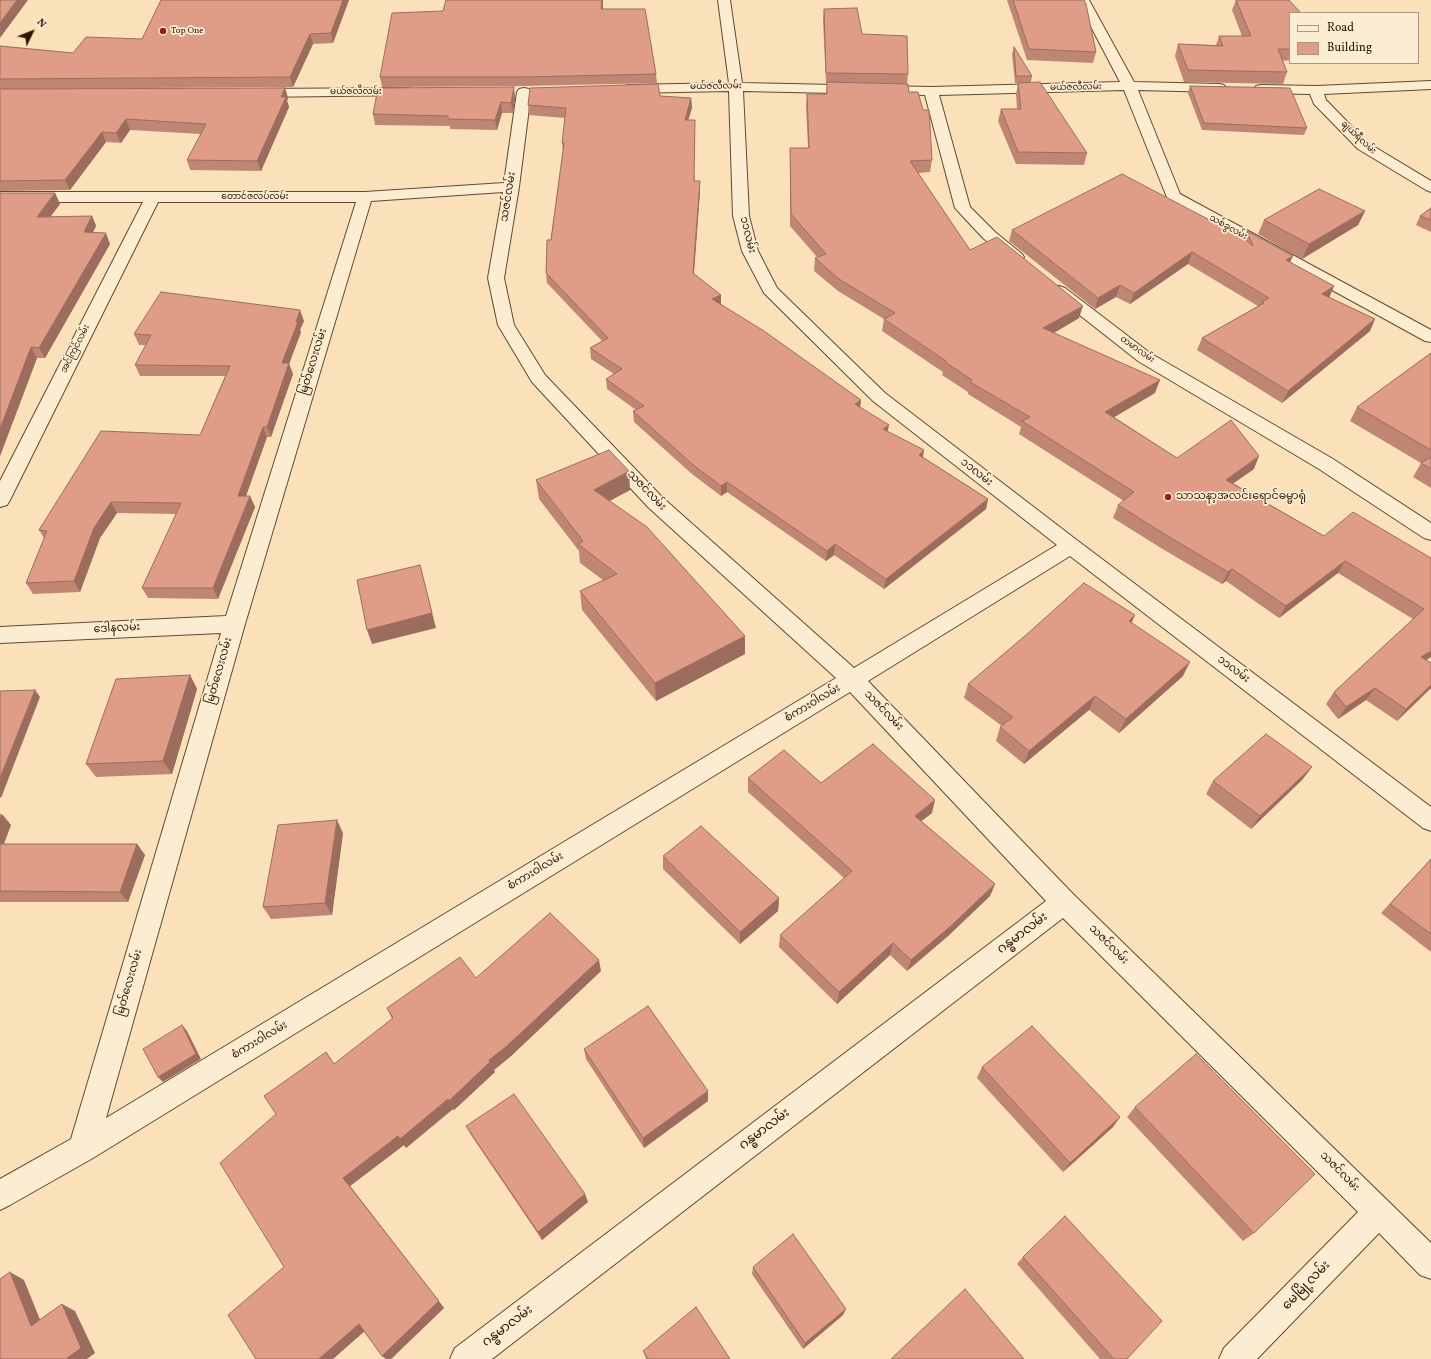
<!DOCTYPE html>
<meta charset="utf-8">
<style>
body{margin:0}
#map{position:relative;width:1431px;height:1359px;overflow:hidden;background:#fae1b9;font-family:Vollkorn,serif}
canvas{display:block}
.legend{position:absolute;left:1289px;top:12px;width:130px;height:52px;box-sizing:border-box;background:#fcecd2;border:1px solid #aa9680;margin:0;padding:5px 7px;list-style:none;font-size:12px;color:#2e1605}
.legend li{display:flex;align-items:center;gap:8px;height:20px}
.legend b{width:20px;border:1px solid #aa9680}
.north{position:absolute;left:12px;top:12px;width:40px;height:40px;-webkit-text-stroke:3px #fcecd2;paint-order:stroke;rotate:47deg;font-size:11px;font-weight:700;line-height:16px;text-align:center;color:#2e1605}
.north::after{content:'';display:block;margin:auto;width:14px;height:18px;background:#2e1605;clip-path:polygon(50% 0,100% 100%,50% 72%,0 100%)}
</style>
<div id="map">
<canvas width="1431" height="1359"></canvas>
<ul class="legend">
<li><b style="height:5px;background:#fcecd2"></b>Road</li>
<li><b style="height:11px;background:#df9c87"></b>Building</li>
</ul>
<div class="north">N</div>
</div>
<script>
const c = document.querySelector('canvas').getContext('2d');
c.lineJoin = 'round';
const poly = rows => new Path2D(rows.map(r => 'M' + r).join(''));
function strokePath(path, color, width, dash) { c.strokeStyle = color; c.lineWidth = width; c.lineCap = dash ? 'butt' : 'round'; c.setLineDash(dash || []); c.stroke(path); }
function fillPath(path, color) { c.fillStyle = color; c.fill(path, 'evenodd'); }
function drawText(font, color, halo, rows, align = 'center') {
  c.font = font + ' Vollkorn,"Noto Sans Myanmar",serif'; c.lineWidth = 3.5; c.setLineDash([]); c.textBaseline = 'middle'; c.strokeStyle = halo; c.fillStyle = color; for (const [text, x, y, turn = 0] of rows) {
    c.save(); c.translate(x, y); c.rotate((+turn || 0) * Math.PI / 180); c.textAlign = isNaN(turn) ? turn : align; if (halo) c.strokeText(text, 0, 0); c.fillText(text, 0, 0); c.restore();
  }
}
const minor = poly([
 [718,0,730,0,742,83,931,87,1120,82,1077,0,1089,0,1134,82,1219,84,1224,85,1226,88,1224,91,1219,92,1138,90,1180,194,1431,330,1431,342,1425,341,1168,200,1124,90,939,95,970,207,995,232,1022,254,1024,257,1022,260,1016,262,1010,260,983,238,955,208,925,95,743,91,749,216,758,251,777,288,885,393,1078,541,1431,807,1431,831,1423,828,1070,556,868,681,1073,894,1431,1243,1431,1279,1420,1275,1379,1233,1257,1359,1219,1359,1224,1348,1358,1212,1063,918,492,1359,450,1359,455,1348,1046,901,850,692,93,1158,10,1205,0,1210,0,1179,71,1139,221,633,0,643,0,627,226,616,356,202,158,202,10,500,7,505,0,507,0,481,143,202,0,202,0,192,365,192,504,183,517,92,519,89,524,88,529,89,531,92,519,187,504,278,514,325,545,375,662,497,854,668,1057,545,873,401,764,293,742,251,733,216,729,91,629,93,624,92,622,89,624,86,629,85,729,83,718,0],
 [503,192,488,278,498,325,532,382,648,507,836,678,106,1118,245,624,371,201,503,192],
 [1431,81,1431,89,1324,94,1326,100,1368,143,1431,181,1431,192,1426,190,1358,149,1314,104,1310,94,1261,93,1256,92,1254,89,1256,86,1261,85,1316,86,1431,81],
 [407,88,412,89,414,92,412,95,257,97,252,96,250,93,252,90,257,89,407,88],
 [1059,286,1065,288,1150,353,1333,459,1431,523,1431,540,1424,538,1319,469,1138,361,1053,294,1051,291,1053,288,1059,286]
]);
strokePath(minor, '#614932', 2);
fillPath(minor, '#fcecd2');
fillPath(poly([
 [161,0,349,0,333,43,313,44,293,87,0,89,0,46,73,53,142,39],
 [446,0,603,0,603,9,656,74,657,83,524,86,382,87,380,77,443,11],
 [1007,0,1084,0,1096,52,1093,63,1027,60],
 [1236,0,1289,0,1290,13,1290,60,1282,61,1287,72,1283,84,1184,82,1175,56,1178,44,1216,45,1219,36,1242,36,1232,10],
 [824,9,862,34,908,74,907,84,909,92,932,160,930,172,918,173,970,250,1079,318,1054,333,1155,393,1114,417,1177,458,1254,469,1233,483,1324,536,1431,558,1426,660,1431,688,1397,721,1366,700,1338,719,1326,704,1334,692,1413,619,1338,573,1279,618,1226,581,1222,584,1161,548,1113,518,1118,505,1124,501,1019,434,1021,427,968,394,968,392,942,375,943,372,882,331,884,319,838,291,814,271,815,258,817,257,790,226,790,148,808,148,806,106,807,94,826,94,827,83,826,83,823,19],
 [1014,47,1032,76,1031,82,1087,153,1084,165,1016,164,998,121,1001,109,1017,109,1016,94,1018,83,1015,83,1012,54],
 [1190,86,1307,128,1304,135,1202,130,1188,93],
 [285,88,288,98,287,101,289,107,261,171,190,170,187,160,201,134,130,130,121,143,106,142,70,190,0,191,0,89],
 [660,96,691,98,692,108,688,120,695,181,700,181,700,191,694,274,721,295,721,304,860,407,888,432,924,450,923,457,988,499,986,509,884,589,834,555,826,561,727,492,721,496,692,474,634,422,633,411,636,410,607,389,606,379,614,374,591,359,590,348,602,341,547,283,546,273,563,151,562,143,565,118,529,115,528,105],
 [515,98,513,113,502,113,497,130,450,129,450,126,375,125,373,114],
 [0,193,55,193,60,204,50,217,92,216,96,226,93,232,110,244,45,358,37,358,0,456],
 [1431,208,1431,232,1416,225,1420,216],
 [1365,211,1358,225,1302,259,1258,234,1264,220],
 [1012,230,1245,238,1247,231,1290,262,1334,286,1329,297,1375,319,1370,331,1282,403,1197,350,1202,338,1258,306,1188,264,1130,304,1116,297,1095,309,1009,241],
 [304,321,300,330,301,332,289,364,293,374,271,437,267,437,246,496,250,496,255,507,218,599,148,598,142,588,176,514,117,513,100,538,80,592,33,594,26,583,44,538,39,530,200,435,225,376,140,376,135,365,146,345,139,345,134,334],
 [1431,353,1431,488,1413,477,1421,463,1350,421,1357,407],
 [536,480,630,490,610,501,745,654,656,701,582,610,580,591,603,580,580,563,579,551,539,499],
 [1131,622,1183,676,1119,733,1089,710,1024,764,996,741,1000,727,1002,726,964,698,968,684],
 [190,675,197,689,172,774,96,777,86,764],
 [1312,767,1302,780,1251,829,1206,794,1213,781],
 [748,778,821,783,932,813,921,821,995,884,990,896,948,936,907,971,890,955,837,1004,779,947,780,935,844,878,748,792],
 [0,813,11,825,4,844,137,844,145,855,128,902,0,902],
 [343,833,332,915,271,919,263,907],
 [663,856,779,898,778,911,740,944,663,869],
 [1431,859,1431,952,1381,913],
 [601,971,511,1056,494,1070,495,1072,454,1110,453,1109,406,1148,404,1145,350,1186,444,1308,391,1359,386,1359,382,1356,364,1331,333,1359,256,1359,284,1267,392,1019,387,1008,476,978],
 [584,1049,708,1101,644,1148,586,1059],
 [982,1067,1120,1117,1113,1127,1063,1172,977,1078],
 [1135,1107,1254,1233,1243,1241,1127,1117],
 [466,1126,588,1202,542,1240,471,1135],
 [1023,1257,1127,1359,1100,1359,1017,1264],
 [753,1267,843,1315,803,1349,752,1274],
 [643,1351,730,1359,646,1359,645,1356]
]), '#c08674');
fillPath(poly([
 [17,0,28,0,0,38,0,23],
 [343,0,349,0,333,43,331,33],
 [602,0,603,0,602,18,601,9],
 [310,34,313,44,293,87,290,77],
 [514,87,515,98,513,113,511,103],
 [285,88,288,98,287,101,289,107,261,171,257,161,281,97],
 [691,98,692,108,685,130,685,120],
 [501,102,502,113,497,130,495,120],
 [126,119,130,130,121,143,116,133],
 [102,132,106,142,70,190,65,180],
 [700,181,700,191,693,283,693,273],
 [55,193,60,204,42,228,37,217],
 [1365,211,1358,225,1302,259,1309,244],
 [92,216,96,226,88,242,84,232],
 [106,233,110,244,45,358,39,348],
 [1192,252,1188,264,1130,304,1134,293],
 [1293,256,1288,267,1286,260],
 [1120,285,1116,297,1095,309,1098,298],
 [1334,286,1329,298,1322,294],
 [721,295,721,305,712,299],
 [1083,306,1079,318,1040,341,1043,328],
 [300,310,304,321,300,330,301,332,289,364,293,374,271,437,267,427,282,363],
 [1375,319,1370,331,1282,403,1288,391],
 [31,347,37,358,0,456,0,429],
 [1160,380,1155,393,1101,425,1105,412],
 [861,400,860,410,855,404],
 [889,425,887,435,883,429],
 [263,427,267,437,242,507,238,496],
 [924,450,922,460,919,455],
 [1259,456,1254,469,1221,492,1226,480],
 [629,471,630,490,596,508,594,490],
 [727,482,727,492,721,496,721,486],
 [250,496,255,507,218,599,213,588],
 [988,499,986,509,884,589,886,579],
 [111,502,117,513,100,538,80,592,74,581,94,528],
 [835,544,834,555,826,561,827,551],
 [1345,561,1338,573,1279,618,1286,606],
 [420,565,436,628,372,644,367,630],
 [1232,569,1226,581,1222,584,1228,572],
 [1135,615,1129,629,1129,621],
 [745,636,745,654,656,701,655,683],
 [1431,651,1431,657,1413,669,1421,657],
 [1190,662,1183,676,1119,733,1126,719],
 [190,675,197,689,172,774,163,761],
 [1431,685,1431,688,1397,721,1406,709],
 [1375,688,1366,700,1338,719,1346,707],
 [35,690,40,697,1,798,0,797,0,778],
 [1095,696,1089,710,1024,764,1029,751],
 [1312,767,1302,780,1251,829,1260,816],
 [935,800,932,813,911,829,915,816],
 [2,814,11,825,0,853,0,818],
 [337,820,343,833,332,915,325,903],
 [137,844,145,855,128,902,120,892],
 [995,884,990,896,948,936,907,971,911,960],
 [779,898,778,911,740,944,740,932],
 [893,943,890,955,837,1004,839,992],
 [599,960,601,971,511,1056,494,1070,495,1072,454,1110,449,1101,489,1060],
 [182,1025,187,1031,201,1059,163,1082,158,1077],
 [708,1091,708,1101,644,1148,643,1138],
 [448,1099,453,1109,406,1148,400,1139],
 [1120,1117,1113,1127,1063,1172,1070,1163],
 [398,1136,404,1145,350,1186,444,1308,391,1359,386,1359,382,1356,343,1178],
 [585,1194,588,1202,542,1240,538,1232],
 [10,1272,24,1280,45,1332,31,1326],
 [62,1304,75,1311,95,1353,87,1359,66,1359],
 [846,1309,843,1315,803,1349,805,1343],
 [359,1324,366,1330,333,1359,319,1359]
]), '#9c6d5e');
const building = poly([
 [0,0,17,0,0,23,0,0],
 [161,0,343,0,331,33,310,34,290,77,0,79,0,46,73,53,86,37,142,39,161,0],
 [446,0,602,0,601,9,645,9,656,74,523,77,380,77,392,13,443,11,446,0],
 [1013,0,1084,0,1086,4,1096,52,1029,49,1013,0],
 [1236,0,1289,0,1301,13,1290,13,1290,49,1278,49,1287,72,1188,70,1178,44,1223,46,1219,36,1251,36,1236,0],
 [857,8,862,34,907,36,908,74,826,73,824,9,857,8],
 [1014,47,1032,76,1016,76,1014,47],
 [827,82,908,84,909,92,918,92,923,110,929,110,932,160,910,161,970,250,997,237,1083,306,1043,328,1160,380,1105,412,1177,458,1231,420,1259,456,1226,480,1324,536,1353,512,1431,558,1431,651,1421,657,1431,663,1431,685,1406,709,1375,688,1346,707,1334,692,1424,609,1345,561,1286,606,1232,569,1228,572,1166,535,1118,505,1134,492,1022,421,1030,417,970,382,972,380,945,362,946,361,884,319,895,313,839,279,815,258,826,254,791,214,790,148,809,148,807,94,827,94,827,82],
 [1040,82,1087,153,1018,152,1001,109,1021,109,1018,83,1040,82],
 [658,84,660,96,691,98,685,120,695,120,694,181,700,181,693,273,721,295,712,299,764,331,861,400,855,404,889,425,883,429,924,450,919,455,988,499,886,579,835,544,827,551,727,482,721,486,692,464,633,411,644,406,606,379,622,369,590,348,608,338,546,273,547,240,551,240,564,143,562,143,566,108,528,105,530,88,658,84],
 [1190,86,1290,88,1307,128,1204,123,1190,86],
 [514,87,511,103,501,102,495,120,448,119,448,116,373,114,378,88,514,87],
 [285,88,281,97,286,97,257,161,187,160,206,124,126,119,116,133,102,132,65,180,0,181,0,89,285,88],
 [1122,174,1244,238,1253,246,1247,231,1293,256,1286,260,1334,286,1322,294,1375,319,1288,391,1202,338,1264,303,1262,302,1269,298,1192,252,1134,293,1120,285,1098,298,1012,230,1122,174],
 [1319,189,1365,211,1309,244,1264,220,1319,189],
 [0,193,55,193,37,217,92,216,84,232,106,233,39,348,31,347,0,429,0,193],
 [1431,208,1431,220,1420,216,1431,208],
 [161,292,300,310,296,322,298,322,282,363,289,363,267,427,263,427,238,496,250,496,213,588,142,588,181,503,111,502,94,528,74,581,26,583,47,531,39,530,101,431,200,435,230,366,135,365,151,335,134,334,161,292],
 [1431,353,1431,450,1357,407,1431,353],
 [609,450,629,471,594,490,647,527,745,636,655,683,580,591,617,574,578,544,583,541,536,480,609,450],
 [1431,457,1431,469,1421,463,1431,457],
 [420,565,432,613,367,630,357,580,420,565],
 [1084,583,1135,615,1129,621,1190,662,1126,719,1095,696,1029,751,1000,727,1013,717,968,684,1026,635,1084,583],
 [190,675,163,761,86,764,116,679,190,675],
 [35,690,0,778,0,691,35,690],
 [1266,734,1312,767,1260,816,1213,781,1266,734],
 [873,744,935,800,915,816,995,884,952,925,911,960,893,943,839,992,780,935,852,871,748,778,784,750,821,783,873,744],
 [337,820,325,903,263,907,278,825,337,820],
 [701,826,779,898,740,932,663,856,701,826],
 [0,844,137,844,120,892,0,891,0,844],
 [1431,859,1431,934,1390,904,1431,859],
 [550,913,599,960,507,1046,489,1060,490,1062,449,1101,448,1099,400,1139,398,1136,343,1178,439,1301,382,1356,359,1324,319,1359,256,1359,228,1315,284,1267,220,1163,276,1114,264,1096,326,1052,334,1064,393,1018,387,1008,460,957,476,978,550,913],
 [648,1006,708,1091,643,1138,584,1049,648,1006],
 [182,1025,196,1054,158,1077,143,1049,182,1025],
 [1032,1026,1120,1117,1070,1163,982,1067,1032,1026],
 [1196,1054,1315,1174,1254,1233,1135,1107,1196,1054],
 [514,1094,585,1194,538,1232,466,1126,514,1094],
 [1065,1216,1162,1321,1127,1359,1114,1359,1023,1257,1065,1216],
 [793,1234,846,1309,805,1343,753,1267,793,1234],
 [10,1272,31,1326,62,1304,81,1348,66,1359,0,1359,0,1279,10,1272],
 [965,1289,1024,1359,891,1359,965,1289],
 [696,1307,730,1359,648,1359,643,1351,696,1307]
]);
fillPath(building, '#df9c87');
strokePath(building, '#9c6d5e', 1);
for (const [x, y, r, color] of [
 [163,31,4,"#8f2418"],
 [1168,497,4,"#8f2418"]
]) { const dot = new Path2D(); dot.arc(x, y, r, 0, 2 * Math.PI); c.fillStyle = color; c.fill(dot); strokePath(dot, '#fcecd2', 1.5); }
drawText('9px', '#2e1605', '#fcecd2', [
 ["Top One",171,31]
], 'left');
drawText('9px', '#2e1605', '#fcecd2', [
 ["မယ်ဇလီလမ်း",716,87,-1],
 ["မယ်ဇလီလမ်း",1076,88,-1],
 ["မယ်ဇလီလမ်း",356,92],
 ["ချယ်ရီလမ်း",1358,138,43],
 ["တောင်ဇလပ်လမ်း",255,197],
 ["သစ်ခွလမ်း",1228,228,29],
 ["အင်ကြင်လမ်း",76,349,-63],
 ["တမာလမ်း",1137,350,35]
]);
drawText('11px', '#2e1605', '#fcecd2', [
 ["သဇင်လမ်း",509,197,-81],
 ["၁၁လမ်း",747,235,76],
 ["မြတ်လေးလမ်း",314,362,-73],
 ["၁၁လမ်း",976,473,38],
 ["သဇင်လမ်း",646,491,46],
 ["ဒေါနလမ်း",117,629,-3],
 ["၁၁လမ်း",1233,670,37],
 ["မြတ်လေးလမ်း",220,671,-74],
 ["စံကားဝါလမ်း",813,704,-31],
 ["သဇင်လမ်း",883,711,46],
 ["စံကားဝါလမ်း",536,872,-31],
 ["သဇင်လမ်း",1108,945,45],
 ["မြတ်လေးလမ်း",130,983,-74],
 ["စံကားဝါလမ်း",260,1041,-31],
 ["သဇင်လမ်း",1339,1172,45]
]);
drawText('11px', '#2e1605', '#fcecd2', [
 ["သာသနာ့အလင်းရောင်ဓမ္မာရုံ",1176,497]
], 'left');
drawText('13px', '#2e1605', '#fcecd2', [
 ["ဂန္ဓမာလမ်း",1023,934,-37],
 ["ဂန္ဓမာလမ်း",765,1130,-37],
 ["မေမြို့လမ်း",1307,1286,-46],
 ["ဂန္ဓမာလမ်း",508,1327,-37]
]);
</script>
